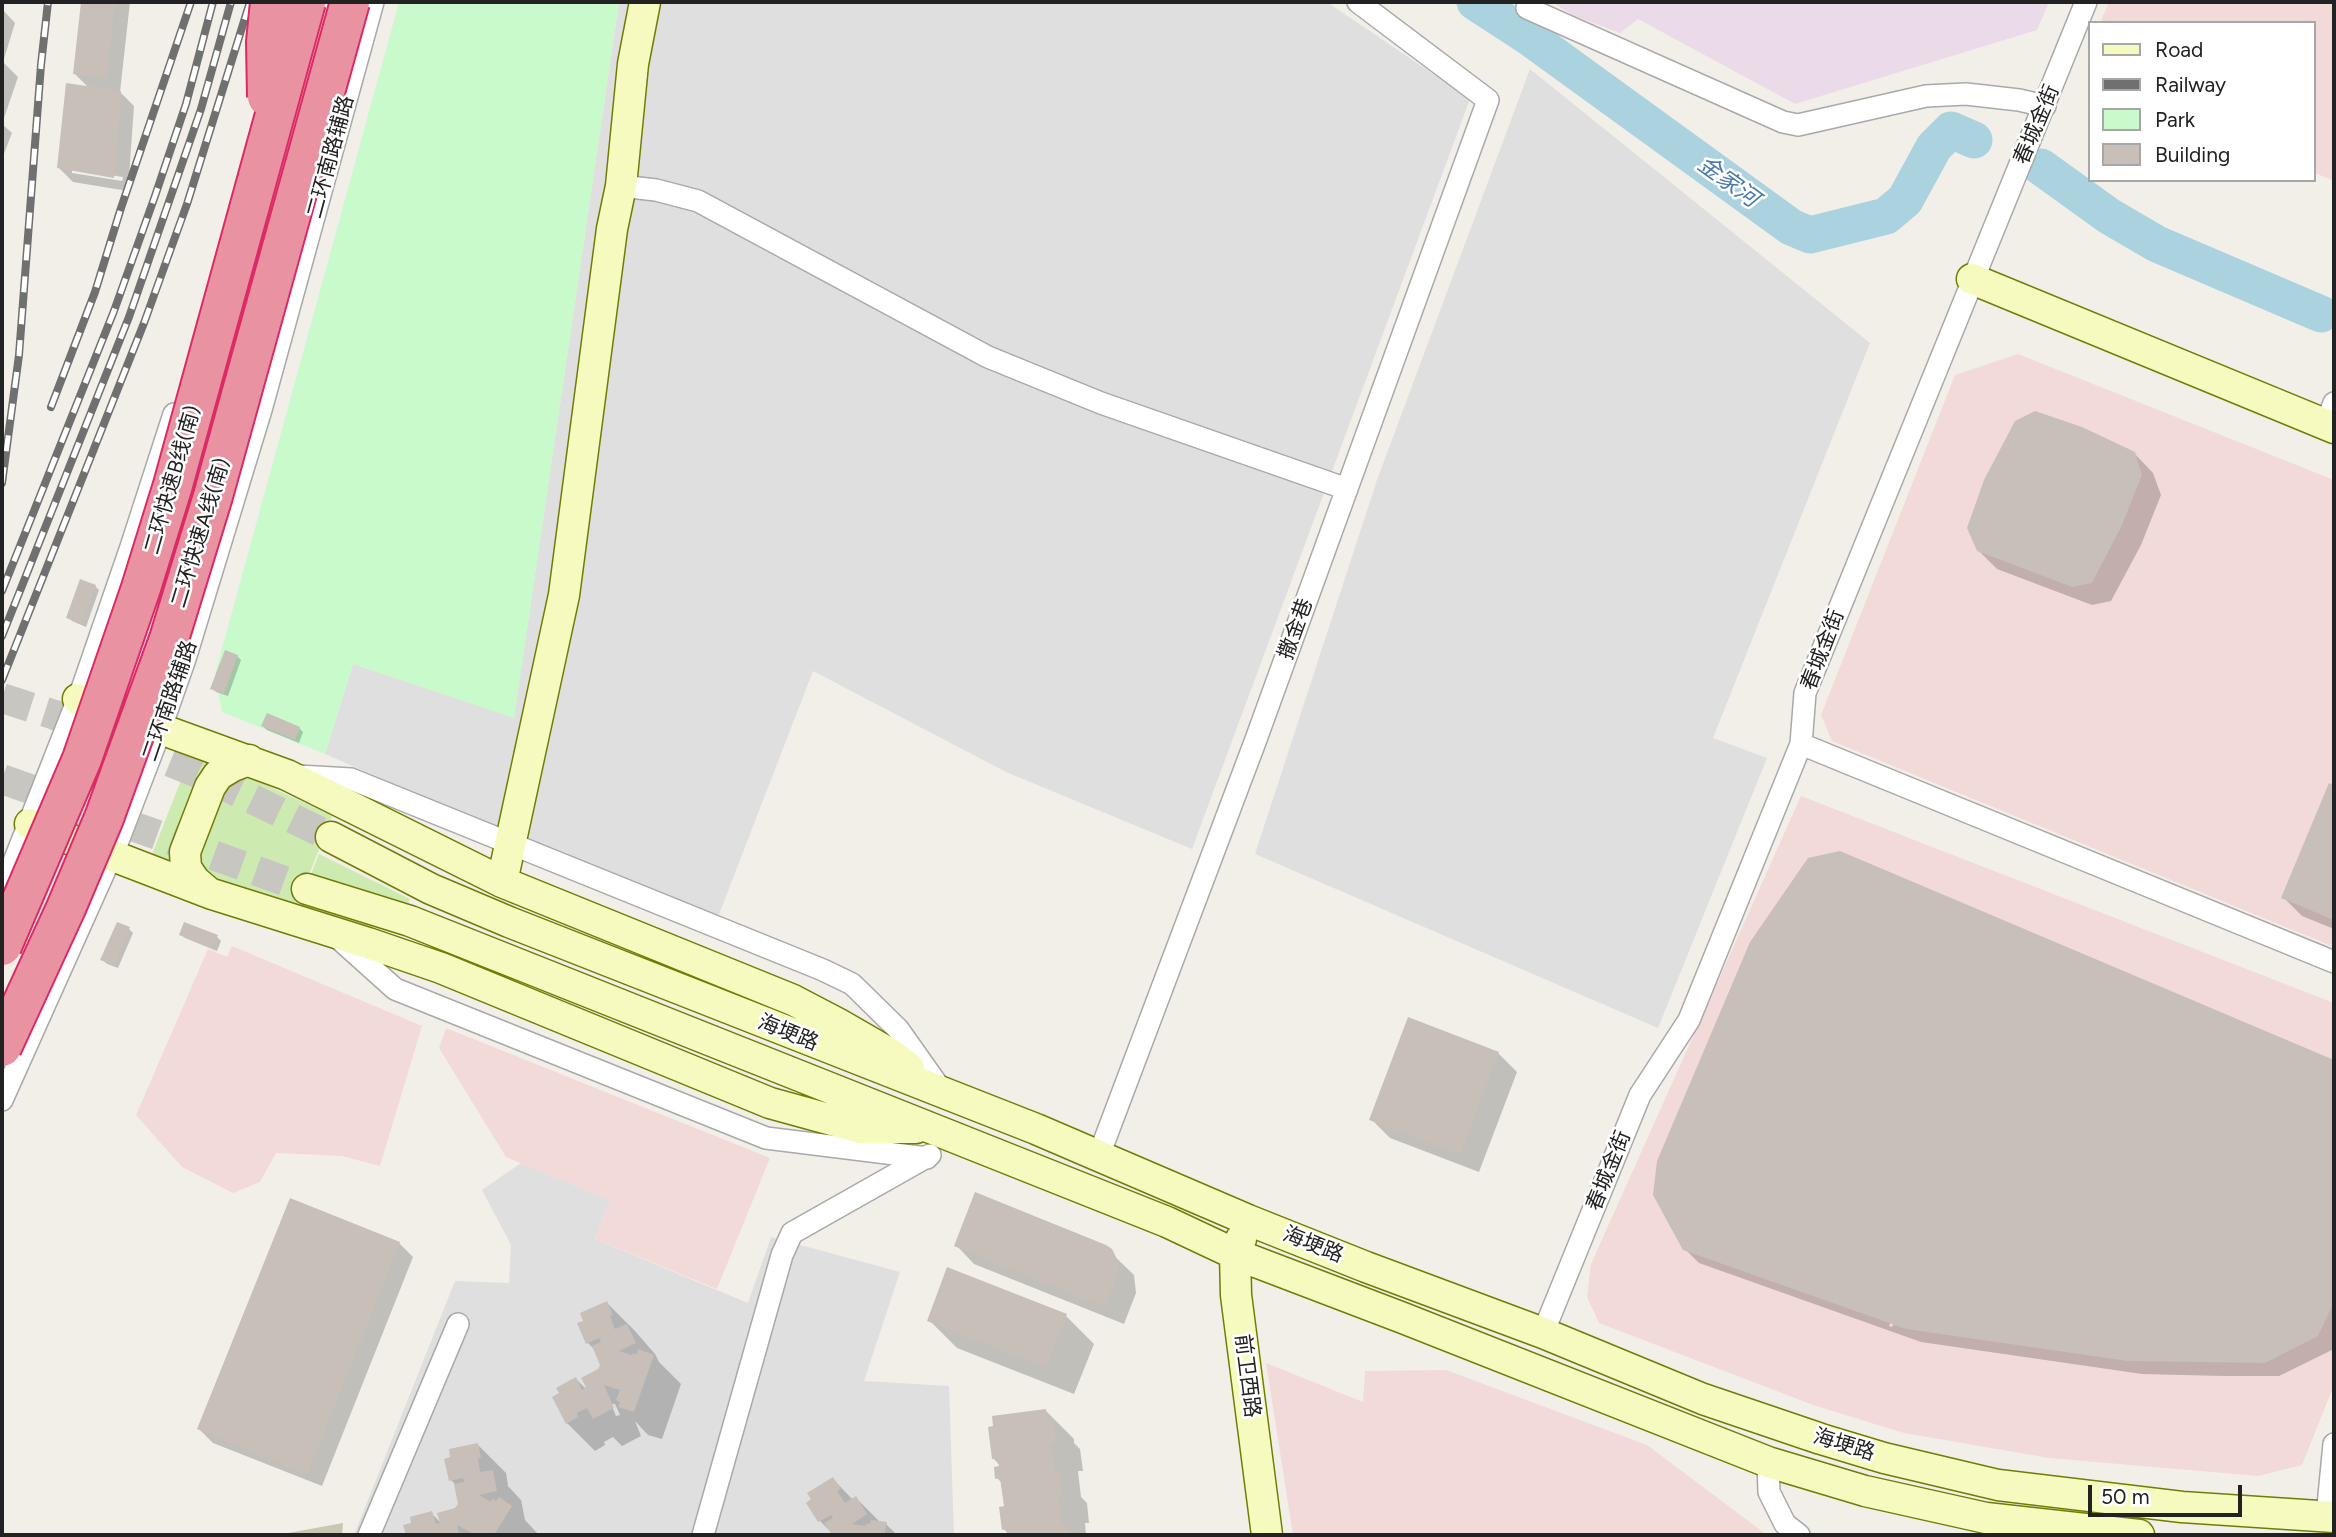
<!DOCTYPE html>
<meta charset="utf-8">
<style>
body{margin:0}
#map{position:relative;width:2336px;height:1537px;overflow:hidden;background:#f2efe9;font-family:Figtree,sans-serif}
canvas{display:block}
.frame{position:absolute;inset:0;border:4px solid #222;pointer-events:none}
.legend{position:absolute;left:2088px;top:21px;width:228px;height:161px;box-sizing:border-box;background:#fff;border:2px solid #a7a7a7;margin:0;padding:9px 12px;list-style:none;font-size:21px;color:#222}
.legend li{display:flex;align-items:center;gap:14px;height:35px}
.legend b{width:35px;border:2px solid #a7a7a7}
.scale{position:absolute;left:2088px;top:1485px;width:154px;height:32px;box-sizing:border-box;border:4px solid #222;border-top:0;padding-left:9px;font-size:21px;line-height:24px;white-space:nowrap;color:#222;-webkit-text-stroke:5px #fff;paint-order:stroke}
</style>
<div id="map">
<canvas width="2336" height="1537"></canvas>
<div class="frame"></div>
<ul class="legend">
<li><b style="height:9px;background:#f7fabf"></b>Road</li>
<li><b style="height:9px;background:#707070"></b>Railway</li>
<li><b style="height:19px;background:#c8facc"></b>Park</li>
<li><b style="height:19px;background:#c7bfb8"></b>Building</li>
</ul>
<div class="scale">50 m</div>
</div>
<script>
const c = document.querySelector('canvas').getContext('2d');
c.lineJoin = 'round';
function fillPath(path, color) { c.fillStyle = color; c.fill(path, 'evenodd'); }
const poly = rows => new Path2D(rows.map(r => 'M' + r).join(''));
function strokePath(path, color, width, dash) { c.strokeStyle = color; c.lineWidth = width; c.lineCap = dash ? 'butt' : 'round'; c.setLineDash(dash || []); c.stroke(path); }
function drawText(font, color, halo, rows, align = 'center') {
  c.font = font + ' Figtree,"Noto Sans SC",sans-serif'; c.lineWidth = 5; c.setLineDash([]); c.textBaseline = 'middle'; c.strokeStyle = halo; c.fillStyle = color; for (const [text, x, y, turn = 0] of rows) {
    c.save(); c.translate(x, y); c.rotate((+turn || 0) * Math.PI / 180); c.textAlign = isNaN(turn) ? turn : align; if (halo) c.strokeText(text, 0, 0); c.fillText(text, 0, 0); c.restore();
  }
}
fillPath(poly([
 [619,2,1327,2,1470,99,1192,849,1006,772,813,671,718,917,526,842,325,754,353,664,514,717],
 [1530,69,1870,343,1713,738,1767,758,1658,1028,1255,854,1377,480],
 [521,1163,610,1200,595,1239,748,1303,771,1237,900,1272,864,1381,949,1386,954,1535,354,1535,455,1281,509,1283,511,1245,482,1190]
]), '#e0dfdf');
fillPath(poly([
 [2109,2,2334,2,2334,181,2313,172,2313,23,2100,23],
 [2018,354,2334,480,2334,947,1832,741,1821,715,1955,375],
 [1801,796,2334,1003,2334,1385,2302,1465,2258,1476,2049,1458,1904,1433,1813,1405,1599,1323,1587,1297,1591,1264],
 [232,946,422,1026,380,1166,342,1156,276,1153,260,1182,233,1193,182,1167,136,1115,208,949,227,957],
 [446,1028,770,1158,717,1289,595,1239,610,1200,506,1157,439,1048],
 [1266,1363,1363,1402,1365,1371,1446,1370,1647,1445,1767,1535,1293,1535]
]), '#f2dad9');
fillPath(poly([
 [1552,2,2049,2,2037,30,1795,104,1638,19,1620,33,1574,16]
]), '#ebdbe8');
fillPath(poly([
 [343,1523,342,1535,277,1535]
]), '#c7c7b4');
fillPath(poly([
 [190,757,215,766,178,867,149,862],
 [238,778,254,779,332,816,294,913,205,880,195,868,222,785],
 [319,854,410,899,408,903,311,874]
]), '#cdebb0');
fillPath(poly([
 [399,2,619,2,514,718,353,664,325,754,222,712,215,674]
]), '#c8facc');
fillPath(poly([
 [83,2,130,2,120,92,134,106,128,191,73,182,59,168,89,88,74,73],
 [72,169,123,177,122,181,72,173],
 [2,9,15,23,3,62,18,77,2,124,12,133,2,159],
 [2134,453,2153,473,2161,495,2141,545,2111,601,2092,605,1997,569,1978,550],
 [95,586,99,590,86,627,72,621,68,617],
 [237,656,241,660,228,696,216,692,212,688],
 [263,726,299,728,303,732,299,743,267,730],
 [2330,785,2334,787,2334,929,2302,916,2283,897],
 [1840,853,2334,1062,2334,1345,2332,1350,2279,1376,2224,1376,2142,1374,1921,1342,1699,1263,1685,1249],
 [1931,1224,1935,1224,1892,1327,1889,1326],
 [129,929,133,933,118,968,107,964,103,960],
 [181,934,217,937,221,941,217,951,185,938],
 [1498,1053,1517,1072,1479,1172,1390,1138,1371,1119],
 [399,1243,413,1257,322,1486,213,1443,199,1429],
 [956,1245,1105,1247,1134,1275,1136,1293,1124,1324,974,1264],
 [607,1303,635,1331,655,1354,659,1362,681,1384,662,1439,648,1435,635,1421,641,1436,622,1446,613,1437,604,1442,605,1445,595,1451,567,1423,576,1379,591,1394,602,1365,596,1351,588,1343,580,1324],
 [611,1404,615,1404,620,1415,616,1416],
 [1066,1316,1094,1344,1074,1394,957,1348,929,1320],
 [1046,1411,1074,1439,1074,1443,1080,1449,1083,1471,1078,1471,1081,1497,1087,1503,1089,1523,1085,1523,1086,1535,1009,1535,1004,1529,1006,1507,1003,1484,997,1478,1001,1467,994,1459],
 [478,1445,506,1473,508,1485,507,1485,521,1500,525,1520,539,1535,408,1535,406,1526,431,1513,441,1523,456,1509,459,1504,456,1485,451,1480],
 [833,1479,853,1500,856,1498,881,1523,886,1524,897,1535,834,1535,820,1521]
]), '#0003');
strokePath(poly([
 [1475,2,1529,37,1791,227,1810,235,1886,216,1905,200,1934,147,1951,130,1974,140],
 [2041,167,2109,216,2157,244,2321,314]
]), '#aad3df', 37);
fillPath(poly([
 [81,2,115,2,106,78,73,74],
 [66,83,121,91,114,178,57,168],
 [2035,411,2082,427,2135,452,2142,475,2122,525,2092,583,2072,587,1977,551,1967,528,1984,480,2015,421],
 [80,579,96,585,82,624,66,618],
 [225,650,238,655,224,694,210,689],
 [267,713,300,727,295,740,261,726],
 [2329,783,2334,785,2334,920,2281,898],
 [1840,851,2334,1060,2334,1302,2318,1336,2265,1363,2127,1361,1906,1329,1683,1250,1653,1195,1657,1161,1750,942,1808,858],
 [117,922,130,927,114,965,100,960],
 [184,922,218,935,212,948,179,935],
 [1408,1017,1499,1052,1460,1154,1369,1120],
 [975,1192,1106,1245,1112,1249,1118,1261,1118,1273,1105,1307,954,1246],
 [290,1198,400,1242,307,1474,197,1429],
 [947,1267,1067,1314,1046,1367,927,1321],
 [607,1301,613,1315,610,1316,615,1329,627,1324,636,1343,619,1351,632,1355,633,1353,637,1354,638,1349,654,1355,634,1412,618,1407,620,1402,616,1400,620,1390,604,1385,614,1408,593,1419,587,1408,577,1413,578,1417,566,1424,552,1397,559,1393,556,1388,576,1377,582,1390,586,1387,581,1378,598,1369,600,1365,592,1346,601,1342,599,1338,586,1344,577,1323,583,1321,580,1313],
 [1046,1409,1047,1420,1052,1419,1056,1443,1051,1444,1055,1474,1059,1473,1062,1495,1058,1496,1061,1525,1066,1524,1068,1535,1008,1535,1007,1529,1002,1530,999,1507,1004,1506,1000,1478,995,1479,994,1467,999,1466,998,1459,992,1459,988,1427,993,1426,992,1416],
 [478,1443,481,1458,478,1458,480,1472,493,1470,497,1491,479,1495,491,1502,492,1499,496,1501,499,1497,512,1506,494,1535,470,1535,472,1533,457,1525,459,1535,406,1535,403,1525,411,1523,410,1517,432,1511,436,1524,440,1523,437,1513,455,1508,458,1504,454,1484,464,1482,463,1478,449,1481,444,1459,450,1457,449,1449],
 [833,1477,841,1489,837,1491,845,1503,856,1496,867,1514,852,1524,865,1526,866,1524,870,1524,871,1520,887,1522,884,1535,832,1535,824,1523,833,1518,831,1515,818,1522,806,1503,811,1499,807,1493]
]), '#c7bfb8');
strokePath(poly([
 [2,698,55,715,198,773,331,837],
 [2,779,307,889]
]), '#c8c6c1', 30, [30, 15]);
const street = poly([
 [1527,8,1783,122,1798,125,1926,96,1966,94,2019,100,2045,106],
 [621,186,656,190,698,201,988,357,1101,403,1347,489],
 [2326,424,2334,403],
 [1801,744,2334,962],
 [298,776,351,779,823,970,852,984,898,1029,944,1094],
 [2,892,83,686,131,547,174,414],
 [336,936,395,989,766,1138,927,1158],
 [2,1100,118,841,154,747,185,659,261,410,373,2],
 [1099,1155,1255,742,1488,100,1358,2],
 [1543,1333,1640,1095,1689,1020,1801,744,1805,693,2086,2],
 [1768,1462,1769,1492,1785,1524,1799,1535],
 [2327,1516,2334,1444],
 [369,1535,458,1324],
 [703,1535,782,1255,792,1233,930,1155]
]);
const secondary = poly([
 [1972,279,2334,428],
 [78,699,287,775,502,882,793,1000,837,1023,889,1053,909,1068],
 [30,824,212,894,368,943,441,968,770,1103,861,1128,916,1128],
 [331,837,431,889,509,922,1036,1129,1248,1220,1366,1267,1543,1333,1703,1399,1821,1439,1884,1458,1998,1485,2182,1507,2334,1517],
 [502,882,564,595,612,229,621,186,633,64,645,2],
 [307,889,410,921,1167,1222,1235,1254,1403,1318,1768,1462,1865,1491,1986,1518,2139,1535],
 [208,892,195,881,186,868,185,852,210,787,218,775,233,766,249,760],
 [1241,1239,1235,1254,1236,1295,1267,1535]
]);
strokePath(street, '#a9a9a9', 24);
strokePath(secondary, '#707d05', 33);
strokePath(street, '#fff', 21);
strokePath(secondary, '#f7fabf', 30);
const rail = poly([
 [51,407,95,292,121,208,191,2],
 [2,483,19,355,41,65,48,2],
 [2,591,114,311,155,196,186,104,213,2],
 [2,636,129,317,201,109,231,2],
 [2,680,144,323,187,204,250,2]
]);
strokePath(rail, '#707070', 8);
strokePath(rail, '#fff', 5, [16]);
const highwayBridge = poly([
 [267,97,266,42,270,2],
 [2,946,82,759,141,588,173,485,306,2],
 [2,1047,66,908,104,818,169,639,213,496,350,2]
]);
strokePath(highwayBridge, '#dc2a67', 42, []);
strokePath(highwayBridge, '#e892a2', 38);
drawText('21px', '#222', '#fff', [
 ["春城金街",2037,125,-67],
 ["二环南路辅路",331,157,-75],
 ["二环快速B线(南)",173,480,-74],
 ["二环快速A线(南)",201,533,-73],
 ["撒金巷",1296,629,-70],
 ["春城金街",1823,650,-69],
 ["二环南路辅路",170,701,-71],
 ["海埂路",788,1033,22],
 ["春城金街",1609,1171,-68],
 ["海埂路",1313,1245,22],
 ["前卫西路",1247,1376,83],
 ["海埂路",1844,1445,17]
]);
drawText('italic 23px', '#4a7aab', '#fff', [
 ["金家河",1728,182,36]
]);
</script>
